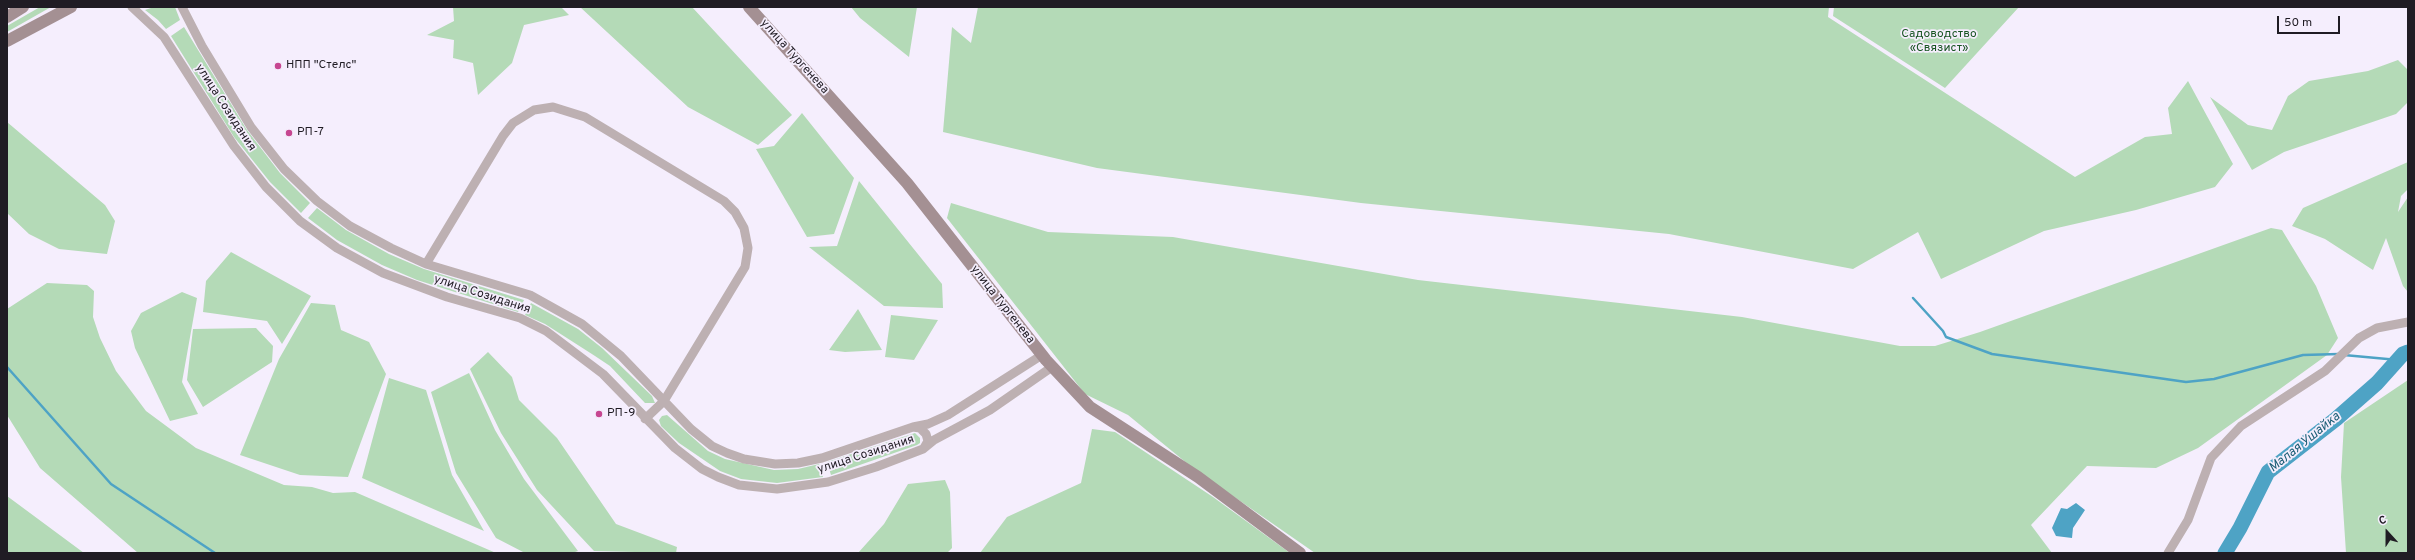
<!DOCTYPE html>
<meta charset="utf-8">
<style>
body{margin:0}
#map{position:relative;width:2415px;height:560px;overflow:hidden;background:#f5eefd;font-family:Overpass,sans-serif}
canvas{display:block}
.frame{position:absolute;inset:0;border:8px solid #201c24;pointer-events:none}
.north{position:absolute;left:2367px;top:512px;width:40px;height:40px;-webkit-text-stroke:3px #f5eefd;paint-order:stroke;rotate:339deg;font-size:11px;font-weight:700;line-height:16px;text-align:center;color:#201c24}
.north::after{content:'';display:block;margin:auto;width:14px;height:18px;background:#201c24;clip-path:polygon(50% 0,100% 100%,50% 72%,0 100%)}
.scale{position:absolute;left:2277px;top:16px;width:63px;height:18px;box-sizing:border-box;border:2px solid #201c24;border-top:0;padding-left:5px;font-size:12px;line-height:14px;white-space:nowrap;color:#201c24;-webkit-text-stroke:3px #f5eefd;paint-order:stroke}
</style>
<div id="map">
<canvas width="2415" height="560"></canvas>
<div class="frame"></div>
<div class="north">С</div>
<div class="scale">50 m</div>
</div>
<script>
const c = document.querySelector('canvas').getContext('2d');
c.lineJoin = 'round';
function fillPath(path, color) { c.fillStyle = color; c.fill(path, 'evenodd'); }
const poly = rows => new Path2D(rows.map(r => 'M' + r).join(''));
function strokePath(path, color, width, dash) { c.strokeStyle = color; c.lineWidth = width; c.lineCap = dash ? 'butt' : 'round'; c.setLineDash(dash || []); c.stroke(path); }
function drawText(font, color, halo, rows, align = 'center') {
  c.font = font + ' Overpass,sans-serif'; c.lineWidth = 3.5; c.setLineDash([]); c.textBaseline = 'middle'; c.strokeStyle = halo; c.fillStyle = color; for (const [text, x, y, turn = 0] of rows) {
    c.save(); c.translate(x, y); c.rotate((+turn || 0) * Math.PI / 180); c.textAlign = isNaN(turn) ? turn : align; if (halo) c.strokeText(text, 0, 0); c.fillText(text, 0, 0); c.restore();
  }
}
fillPath(poly([
 [40,7,51,7,7,32,7,26],
 [154,7,175,7,180,20,166,29,158,20,145,10],
 [453,7,561,7,569,15,524,25,512,63,478,95,473,63,453,58,454,40,427,35,454,21],
 [580,7,692,7,792,115,758,145,688,107],
 [851,7,917,7,909,57,860,18],
 [978,7,1829,7,1828,17,2075,177,2145,137,2172,134,2168,108,2188,81,2233,164,2215,187,2136,210,2044,231,1941,279,1918,232,1853,269,1669,234,1361,203,1097,168,943,132,952,27,971,43],
 [1834,7,2019,7,1945,88,1833,16],
 [184,27,247,130,280,173,310,203,301,213,270,182,234,137,171,36],
 [2398,60,2408,70,2408,102,2396,114,2284,152,2252,170,2210,97,2248,125,2272,130,2288,96,2309,81,2368,71],
 [802,113,854,178,834,234,807,237,756,149,774,146],
 [7,122,105,205,115,221,107,254,59,249,29,234,7,213],
 [2408,162,2408,189,2401,196,2398,212,2408,197,2408,292,2403,286,2386,238,2373,270,2325,239,2292,226,2303,208],
 [859,181,942,284,943,308,884,306,809,247,837,246],
 [951,203,1048,232,1173,237,1418,280,1742,317,1900,346,1935,346,1980,332,2271,228,2282,230,2316,286,2338,338,2327,355,2198,448,2156,468,2087,466,2031,525,2052,553,1315,553,1194,469,1128,415,1085,394,947,218],
 [317,208,346,230,389,254,424,269,524,300,518,312,417,280,382,265,337,240,308,218],
 [231,252,311,296,282,344,267,321,203,312,206,281],
 [47,283,87,285,94,291,93,317,100,338,116,371,146,411,196,448,284,485,312,487,333,493,355,492,496,553,138,553,40,468,7,415,7,309],
 [182,292,197,298,182,382,198,414,170,421,135,348,131,331,141,313],
 [311,303,335,305,341,330,369,342,386,374,348,477,300,475,240,455,279,359],
 [531,303,578,329,602,348,652,396,655,403,645,403,610,366,595,356,545,324,525,315],
 [858,309,882,350,845,352,829,350],
 [891,315,938,320,914,360,885,357],
 [256,328,273,346,272,362,203,407,187,380,193,329],
 [488,352,512,377,519,400,557,438,616,524,677,547,676,553,594,551,537,490,501,433,470,369],
 [469,373,495,430,524,479,578,551,572,553,525,553,496,538,456,473,431,392],
 [389,378,426,390,452,475,484,531,362,478],
 [2408,380,2408,553,2346,553,2341,477,2344,423],
 [667,415,708,451,725,459,774,470,798,469,819,464,823,477,777,483,741,479,720,471,679,443,661,426,659,420,662,416],
 [1092,429,1115,432,1213,497,1290,553,980,553,1007,517,1081,483],
 [915,433,920,438,920,443,917,445,831,475,827,462],
 [945,480,950,492,952,548,947,553,858,553,884,524,908,484],
 [7,496,84,553,7,553]
]), '#b4dab7');
fillPath(poly([
 [2076,503,2085,510,2073,528,2072,538,2056,536,2052,528,2061,508,2067,509]
]), '#4ea3c5');
strokePath(poly([
 [1913,298,1943,331,1946,337,1992,354,2186,382,2214,379,2303,355,2339,354],
 [2344,355,2398,360],
 [7,367,111,484,215,553]
]), '#4ea3c5', 2.5);
strokePath(poly([
 [2225,553,2240,528,2268,472,2336,419,2377,383,2403,354,2408,352]
]), '#4ea3c5', 15);
strokePath(poly([
 [132,7,164,37,234,146,266,187,300,221,337,248,383,273,447,297,520,318,546,331,603,374,675,448,702,469,718,477,739,485,777,489,828,482,876,467,923,449,934,440,990,410,1052,367],
 [182,7,202,46,251,127,284,169,317,201,350,226,391,248,426,264,530,295,582,324,621,356,691,429,712,446,727,453,744,459,775,464,798,463,822,458,913,427,928,424,948,415,1042,355],
 [426,264,503,136,513,123,534,110,553,107,585,117,724,201,735,212,744,228,748,248,745,267,664,401,645,419],
 [913,427,920,428,926,434,928,441,924,448],
 [2168,553,2188,520,2211,458,2241,426,2325,371,2359,338,2377,328,2408,322]
]), '#bdb0b2', 9);
strokePath(poly([
 [749,7,907,183,1046,360,1090,407,1198,477,1300,553],
 [7,17,23,7],
 [7,41,71,7]
]), '#a49093', 12);
for (const [x, y, r, color] of [
 [278,66,4,"#c64691"],
 [289,133,4,"#c64691"],
 [599,414,4,"#c64691"]
]) { const dot = new Path2D(); dot.arc(x, y, r, 0, 2 * Math.PI); c.fillStyle = color; c.fill(dot); strokePath(dot, '#f5eefd', 1.5); }
drawText('12px', '#195524', '#f5eefd', [
 ["Садоводство",1939,35],
 ["«Связист»",1939,49]
]);
drawText('12px', '#201c24', '#f5eefd', [
 ["улица Тургенева",794,57,48],
 ["улица Созидания",225,108,57],
 ["улица Созидания",482,295,18],
 ["улица Тургенева",1002,305,52],
 ["улица Созидания",866,455,-18]
]);
drawText('12px', '#201c24', '#f5eefd', [
 ["НПП \"Стелс\"",286,66],
 ["РП-7",297,133],
 ["РП-9",607,414]
], 'left');
drawText('italic 13px', '#1a5d75', '#f5eefd', [
 ["Малая Ушайка",2305,443,-39]
]);
</script>
